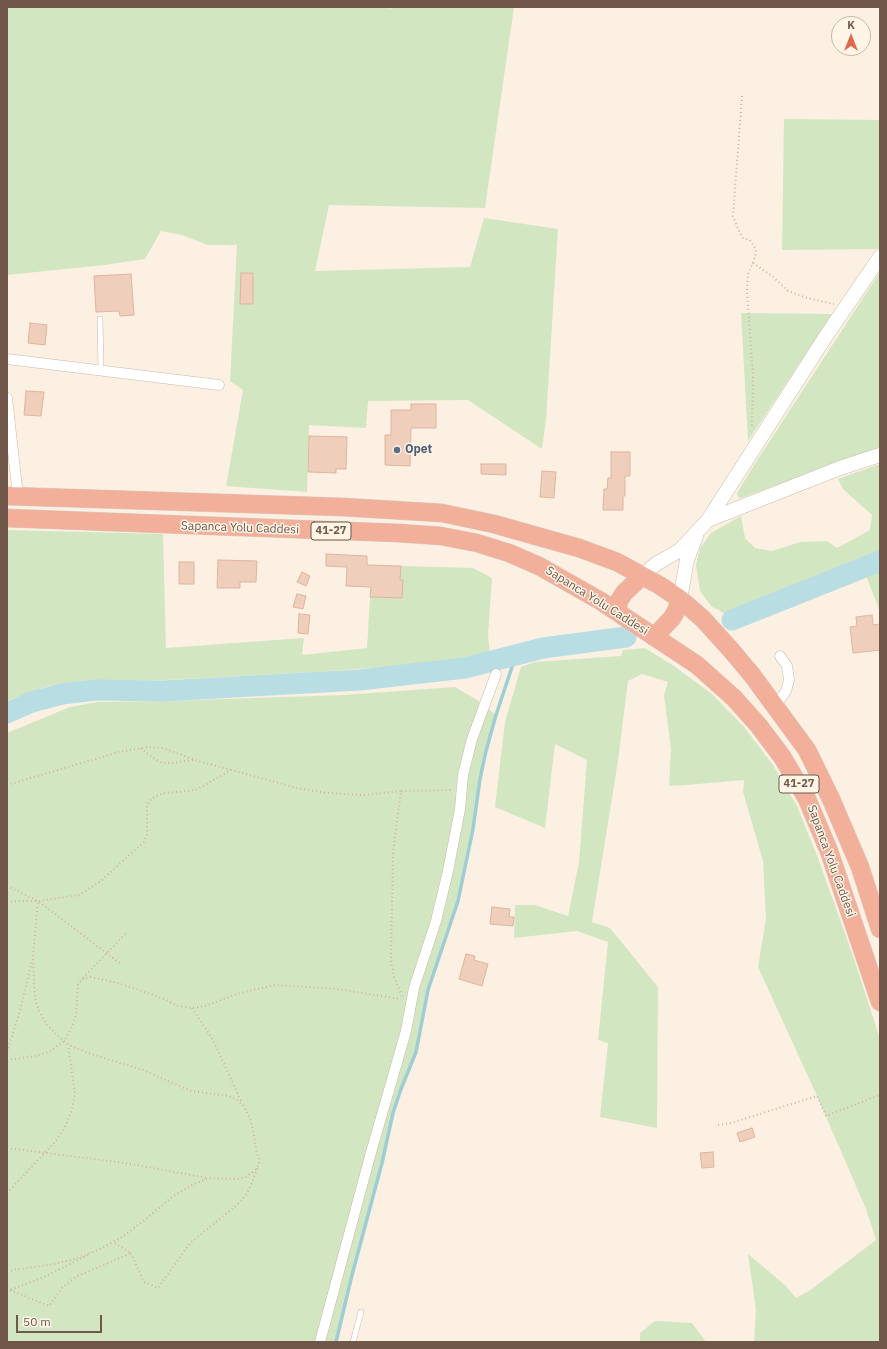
<!DOCTYPE html>
<style>
body{margin:0}
#map{position:relative;width:887px;height:1349px;overflow:hidden;background:#fbf0e2;font-family:"IBM Plex Sans",sans-serif}
canvas{display:block}
.frame{position:absolute;inset:0;border:8px solid #71574a;pointer-events:none}
.north{position:absolute;left:831px;top:16px;width:40px;height:40px;box-sizing:border-box;background:#fef5e7;border:1px solid #c6b6a8;border-radius:50%;rotate:0deg;font-size:11px;font-weight:700;line-height:16px;text-align:center;color:#71574a}
.north::after{content:'';display:block;margin:auto;width:14px;height:18px;background:#df694c;clip-path:polygon(50% 0,100% 100%,50% 72%,0 100%)}
.scale{position:absolute;left:16px;top:1315px;width:86px;height:18px;box-sizing:border-box;border:2px solid #71574a;border-top:0;padding-left:5px;font-size:12px;line-height:14px;white-space:nowrap;color:#71574a;-webkit-text-stroke:3px #fef5e7;paint-order:stroke}
</style>
<div id="map">
<canvas width="887" height="1349"></canvas>
<div class="frame"></div>
<div class="north">K</div>
<div class="scale">50 m</div>
</div>
<script>
const c = document.querySelector('canvas').getContext('2d');
c.lineJoin = 'round';
function fillPath(path, color) { c.fillStyle = color; c.fill(path, 'evenodd'); }
const poly = rows => new Path2D(rows.map(r => 'M' + r).join(''));
function strokePath(path, color, width, dash) { c.strokeStyle = color; c.lineWidth = width; c.lineCap = dash ? 'butt' : 'round'; c.setLineDash(dash || []); c.stroke(path); }
function drawText(font, color, halo, rows, align = 'center') {
  c.font = font + ' "IBM Plex Sans",sans-serif'; c.lineWidth = 3; c.setLineDash([]); c.textBaseline = 'middle'; c.strokeStyle = halo; c.fillStyle = color; for (const [text, x, y, turn = 0] of rows) {
    c.save(); c.translate(x, y); c.rotate((+turn || 0) * Math.PI / 180); c.textAlign = isNaN(turn) ? turn : align; if (halo) c.strokeText(text, 0, 0); c.fillText(text, 0, 0); c.restore();
  }
}
fillPath(poly([
 [7,7,389,7,389,9,394,7,514,7,485,208,329,205,315,271,470,267,484,218,558,229,546,420,542,449,468,400,368,401,366,428,309,425,307,492,226,486,243,390,230,381,237,245,208,245,182,235,161,231,145,259,104,265,7,275],
 [784,119,880,120,880,249,782,250],
 [880,272,880,448,741,498,738,497,737,493,756,462],
 [741,313,832,314,748,441],
 [880,464,880,612,863,568,732,620,719,610,712,607,700,591,696,565,700,548,711,533,741,516,745,538,755,548,772,551,800,542,827,541,837,548,870,530,872,515,843,489,838,479],
 [7,530,163,534,166,648,304,638,302,655,367,648,370,597,402,597,403,580,400,580,401,566,473,568,492,578,488,635,490,654,413,665,317,672,167,680,98,681,48,686,7,701],
 [645,648,674,666,712,694,744,727,773,765,797,806,818,858,853,956,880,1039,880,1342,754,1342,756,1310,748,1254,785,1285,796,1298,809,1291,876,1240,866,1209,817,1096,758,967,766,918,763,861,743,792,744,780,687,785,669,786,671,749,664,695,668,682,642,674,628,681,618,761,592,922,610,928,658,987,657,1128,600,1117,608,1043,598,1040,608,942,577,931,514,938,515,905,535,905,568,916,579,862,587,760,555,744,545,828,495,807,505,722,521,667,535,662,621,656,623,650],
 [455,687,477,700,496,715,480,779,473,829,458,901,428,990,416,1052,401,1089,393,1113,382,1163,352,1275,336,1342,7,1342,7,733,70,707,98,702,165,701,343,695],
 [655,1321,692,1323,706,1342,640,1342,640,1333]
]), '#d2e7c1');
strokePath(poly([
 [336,1342,352,1275,382,1163,393,1113,401,1089,416,1052,428,990,458,901,473,829,480,779,486,751,496,715,516,655]
]), '#9ecdd4', 3.5);
strokePath(poly([
 [732,620,880,561],
 [7,713,32,702,62,694,96,690,163,691,360,680,465,668,543,648,626,637]
]), '#b8dee3', 21);
const building = poly([
 [241,273,253,273,253,304,240,304,241,273],
 [131,274,134,315,120,316,119,311,96,312,94,276,131,274],
 [30,323,47,325,45,345,28,343,30,323],
 [26,391,44,392,41,416,24,415,26,391],
 [411,404,436,404,436,428,411,428,410,466,385,465,385,435,391,435,391,410,411,410,411,404],
 [309,436,347,437,346,469,336,469,336,473,308,472,309,436],
 [611,452,630,452,630,476,625,476,625,496,623,496,623,510,603,510,604,489,607,489,608,478,611,478,611,452],
 [481,464,506,464,506,475,481,474,481,464],
 [542,471,556,472,554,498,540,497,542,471],
 [326,554,367,556,367,565,401,566,400,580,403,580,402,598,370,597,371,587,346,586,347,567,326,566,326,554],
 [218,560,257,561,256,582,240,582,240,588,217,588,218,560],
 [179,562,194,562,194,584,179,584,179,562],
 [302,572,310,576,306,586,297,582,302,572],
 [297,594,306,596,303,609,293,607,297,594],
 [299,614,310,615,308,634,298,633,299,614],
 [872,615,873,625,880,624,880,650,853,653,850,627,857,626,856,617,872,615],
 [492,907,510,909,509,917,514,917,513,926,490,924,492,907],
 [466,954,475,956,474,960,488,964,482,986,459,979,466,954],
 [752,1128,755,1137,740,1142,737,1133,752,1128],
 [713,1152,714,1167,702,1168,700,1153,713,1152]
]);
fillPath(building, '#efcebb');
strokePath(building, '#e0b49c', 1);
const lane = poly([
 [100,319,101,370],
 [353,1342,361,1312]
]);
const street = poly([
 [7,359,219,385],
 [7,398,18,496],
 [775,707,786,691,789,680,787,666,780,656],
 [320,1342,370,1156,406,1031,414,988,436,921,448,871,460,809,463,775,472,739,496,674]
]);
const secondary = poly([
 [708,520,840,468,880,455],
 [642,576,656,564,680,550,708,520,826,336,880,257],
 [680,599,687,560,696,536]
]);
const highway = poly([
 [7,496,343,507,442,513,494,524,579,548,617,562,659,585,680,599,703,619,731,650,752,675,807,750,831,799,860,867,880,929],
 [7,518,398,533,441,536,477,543,509,553,539,566,599,600,697,665,734,698,759,726,783,758,807,799,829,851,880,1002],
 [617,612,619,601,624,593,642,576],
 [654,637,672,618,676,611,680,599]
]);
strokePath(lane, '#cbb8a9', 6);
strokePath(street, '#cbb8a9', 11);
strokePath(secondary, '#d0baa9', 15);
strokePath(highway, '#d7d0cc', 19);
strokePath(poly([
 [742,96,733,216,738,229,743,238,750,240,756,249,755,257,748,274,747,292,753,374,752,426],
 [753,263,772,276,788,291,807,298,834,304],
 [141,748,153,758,163,763,172,763,193,760],
 [7,785,119,752,147,747,163,748,198,761,231,770],
 [7,886,38,901,121,964],
 [7,903,17,901,36,901],
 [33,956,38,901,79,895,101,881,136,849,144,842,147,834,147,806,149,801,156,796,165,793,196,790,231,770,297,788,327,793,363,795,401,791],
 [83,978,127,932],
 [402,996,394,977,391,960,393,853,401,791,451,790],
 [192,1008,213,1040,242,1103],
 [7,1052,20,1011,32,961],
 [7,1060,35,1056,49,1052,64,1041,72,1027,76,1015,78,985,82,979,90,977,118,983,162,998,178,1006,192,1008,205,1006,240,993,275,985,337,989,401,999],
 [718,1125,731,1123,817,1096,826,1116,880,1095],
 [7,1148,125,1163,208,1178],
 [7,1193,55,1142,66,1125,72,1110,75,1093,68,1045],
 [131,1253,144,1282,158,1288,190,1243,237,1205,246,1195,251,1185,258,1167],
 [7,1272,13,1270,54,1264,75,1259,100,1249,122,1237,146,1219,172,1197,192,1185,208,1178,236,1179,246,1177,254,1171,259,1165,259,1159,256,1150,254,1135,250,1118,243,1105,237,1100,229,1096,191,1091,143,1070,85,1052,71,1046,60,1038,47,1025,39,1011,35,998,33,957],
 [10,1290,49,1306,62,1288,69,1282,78,1276,131,1253,113,1242],
 [7,1291,42,1278,90,1254]
]), '#d3b29e', 2, [1, 3]);
strokePath(lane, '#fff', 5);
strokePath(street, '#fff', 10);
strokePath(secondary, '#fff', 14);
strokePath(highway, '#f2b09b', 18);
for (const [x, y, r, color] of [
 [397,450,4,"#5c6f8a"]
]) { const dot = new Path2D(); dot.arc(x, y, r, 0, 2 * Math.PI); c.fillStyle = color; c.fill(dot); strokePath(dot, '#fef5e7', 1.5); }
for (const [x, y, w] of [
 [331,531,40],
 [799,784,40]
]) { const box = new Path2D(); box.roundRect(x - w / 2, y - 9, w, 18, 3); c.fillStyle = '#fef5e7'; c.fill(box); strokePath(box, '#71574a', 1); }
drawText('bold 11px', '#71574a', null, [
 ["41-27",331,531],
 ["41-27",799,784]
]);
drawText('bold 12px', '#4e5e75', '#fef5e7', [
 ["Opet",405,450]
], 'left');
drawText('12px', '#71574a', '#fef5e7', [
 ["Sapanca Yolu Caddesi",240,528,2],
 ["Sapanca Yolu Caddesi",597,601,32],
 ["Sapanca Yolu Caddesi",831,861,70]
]);
</script>
